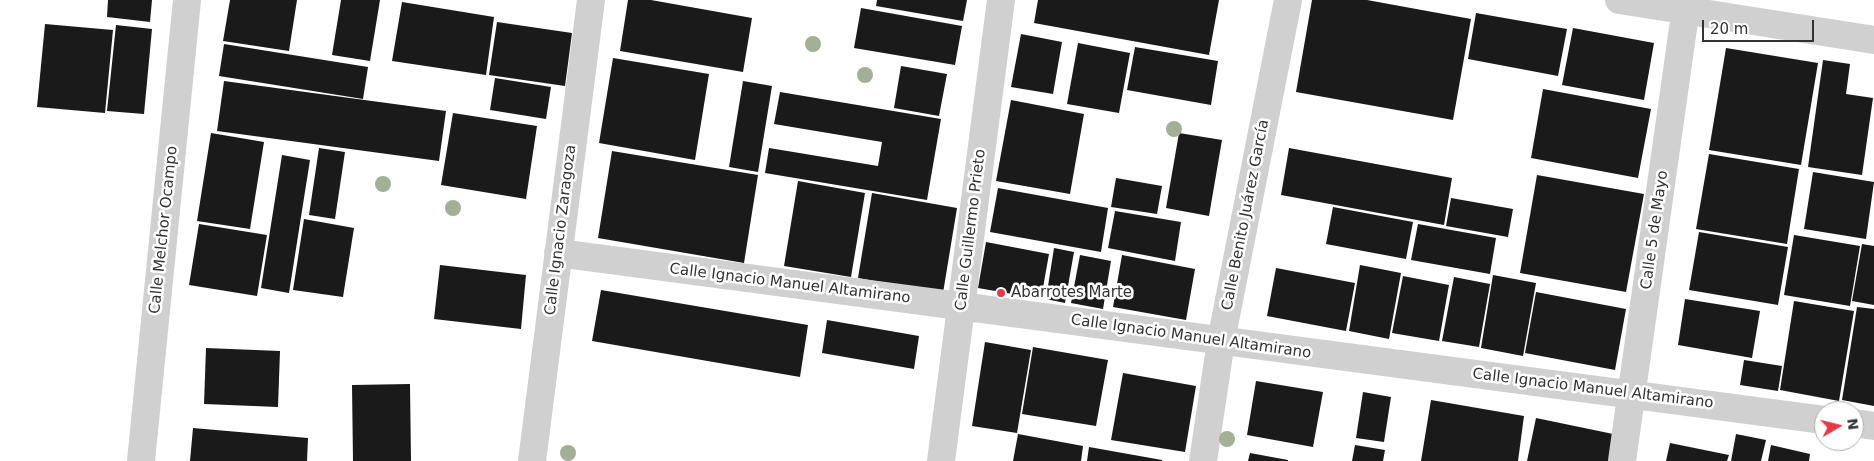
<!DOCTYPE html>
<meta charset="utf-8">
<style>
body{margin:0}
#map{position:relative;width:1874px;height:461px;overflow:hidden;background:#fff;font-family:"DejaVu Sans",sans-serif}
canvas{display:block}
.north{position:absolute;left:1814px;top:401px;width:50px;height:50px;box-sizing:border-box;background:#fff;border:1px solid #adadad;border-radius:50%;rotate:82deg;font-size:14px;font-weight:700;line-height:20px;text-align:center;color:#333}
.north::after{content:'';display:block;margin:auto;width:18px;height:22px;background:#e63946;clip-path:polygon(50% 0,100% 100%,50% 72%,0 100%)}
.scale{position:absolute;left:1702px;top:20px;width:112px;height:22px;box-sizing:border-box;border:2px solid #333;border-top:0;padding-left:6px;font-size:15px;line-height:18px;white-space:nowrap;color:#333;-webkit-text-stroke:4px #fff;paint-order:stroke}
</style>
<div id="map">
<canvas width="1874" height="461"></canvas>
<div class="north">N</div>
<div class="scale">20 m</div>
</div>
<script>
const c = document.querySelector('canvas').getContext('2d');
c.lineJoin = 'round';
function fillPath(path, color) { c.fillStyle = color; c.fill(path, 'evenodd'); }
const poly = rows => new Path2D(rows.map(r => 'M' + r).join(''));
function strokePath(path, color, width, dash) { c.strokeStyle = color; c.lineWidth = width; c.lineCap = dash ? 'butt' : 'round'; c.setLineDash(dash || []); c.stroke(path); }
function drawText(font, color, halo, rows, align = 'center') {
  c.font = font + ' "DejaVu Sans",sans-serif'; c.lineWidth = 5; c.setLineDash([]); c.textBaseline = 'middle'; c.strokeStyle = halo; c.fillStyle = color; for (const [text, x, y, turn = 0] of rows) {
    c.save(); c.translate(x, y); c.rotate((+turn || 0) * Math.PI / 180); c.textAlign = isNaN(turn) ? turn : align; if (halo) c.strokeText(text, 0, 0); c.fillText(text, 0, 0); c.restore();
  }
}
fillPath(poly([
 [108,0,152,0,150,22,107,17],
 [230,0,297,0,289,51,223,41],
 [341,0,380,0,370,61,332,55],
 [628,0,651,0,752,18,743,72,620,51],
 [877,0,967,0,963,21,876,6],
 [1038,0,1219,0,1209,55,1034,23],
 [1312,0,1367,0,1471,19,1453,120,1296,92],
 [402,2,494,17,486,75,392,61],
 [861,8,962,26,955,65,854,48],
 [1476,13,1567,29,1558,76,1468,59],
 [497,22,572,33,565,86,489,75],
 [45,24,113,30,105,113,37,107],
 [116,25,152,29,144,114,107,111],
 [1573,28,1654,43,1644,100,1562,85],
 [1021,34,1062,42,1053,94,1011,87],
 [1078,43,1130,53,1119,113,1067,104],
 [224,44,368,67,363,99,219,76],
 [1135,47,1218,61,1211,105,1127,90],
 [1726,48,1818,63,1801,165,1709,150],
 [613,58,709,74,695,160,599,143],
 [1823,60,1850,64,1846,94,1873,98,1862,175,1808,167],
 [901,66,947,74,939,116,894,108],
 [495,78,551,87,546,119,490,110],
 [224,81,446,111,439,161,217,131],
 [743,81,772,86,758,172,729,167],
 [1543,89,1651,109,1638,178,1531,158],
 [780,92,941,119,927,200,765,173,769,148,878,166,882,142,774,124],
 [1011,100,1084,114,1070,194,996,181],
 [453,113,537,126,526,199,441,185],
 [211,133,264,142,250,229,197,221],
 [1179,133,1222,140,1209,216,1166,208],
 [319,148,345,152,335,219,309,215],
 [1289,148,1452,178,1444,225,1281,195],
 [612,151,758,175,744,263,598,238],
 [1709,154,1799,169,1787,244,1696,229],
 [282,155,310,160,289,293,261,288],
 [1813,172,1874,182,1866,239,1804,229],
 [1537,175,1644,194,1626,292,1520,273],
 [1116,178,1162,186,1157,214,1111,207],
 [798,181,865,193,851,277,784,266],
 [998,188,1108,208,1101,252,990,232],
 [872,193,957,208,943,293,858,278],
 [1451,198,1513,209,1508,237,1446,226],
 [1333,207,1413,222,1406,259,1326,244],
 [1115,211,1181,222,1175,261,1108,248],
 [304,219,354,228,343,297,293,290],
 [199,224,267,235,257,296,189,285],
 [1418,224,1496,238,1490,274,1411,260],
 [1699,232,1788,247,1778,305,1689,290],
 [1794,235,1860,246,1850,306,1784,295],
 [986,242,1049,254,1041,299,978,288],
 [1862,244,1874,246,1874,305,1852,301],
 [1054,248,1074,252,1065,303,1046,299],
 [1080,255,1111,261,1103,309,1071,303],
 [1122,255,1195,269,1186,320,1113,307],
 [440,265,526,275,521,329,434,319],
 [1360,265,1401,273,1389,339,1349,331],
 [1276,268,1355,283,1346,331,1267,316],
 [1493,275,1536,283,1523,356,1481,348],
 [1403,276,1449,285,1439,341,1392,333],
 [1454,277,1490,284,1479,347,1442,341],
 [601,290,808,325,800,377,592,341],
 [1536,292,1626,309,1615,370,1525,353],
 [1685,299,1760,311,1752,358,1678,345],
 [1794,301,1854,311,1839,401,1780,390],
 [1857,307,1874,309,1874,406,1842,400],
 [827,320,919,336,914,369,822,353],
 [985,342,1031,350,1017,433,972,426],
 [1033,347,1108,360,1096,426,1022,414],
 [206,348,280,351,278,407,204,404],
 [1744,360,1782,366,1778,391,1740,385],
 [1123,373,1196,386,1185,452,1111,440],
 [1256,381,1323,392,1313,447,1247,435],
 [410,384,411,461,353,461,352,385],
 [1363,392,1391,397,1384,442,1356,438],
 [1431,400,1524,416,1518,461,1421,461],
 [1536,418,1618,435,1613,461,1527,461],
 [193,428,308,438,307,461,190,461],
 [1018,434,1083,446,1081,461,1013,461],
 [1736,434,1766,440,1761,461,1731,461],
 [1670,443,1729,455,1727,461,1666,461],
 [1355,445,1385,450,1383,461,1352,461],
 [1771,445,1810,454,1809,461,1768,461],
 [1089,447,1162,460,1162,461,1087,461],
 [1250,453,1288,460,1288,461,1248,461]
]), '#1a1a1a');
strokePath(poly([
 [1619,0,1874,40],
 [558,253,1824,420],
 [1854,423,1874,426],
 [141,461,187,0],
 [532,461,591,0],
 [941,461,1001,0],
 [1203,461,1221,341,1288,0],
 [1622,461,1687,0]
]), '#d0d0d0', 28);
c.fillStyle = '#a2b095';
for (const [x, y] of [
 [813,44],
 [865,75],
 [1174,129],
 [383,184],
 [453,208],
 [1227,439],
 [568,453]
]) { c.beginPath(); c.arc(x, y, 8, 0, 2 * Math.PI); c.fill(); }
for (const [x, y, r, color] of [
 [1001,293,5,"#e63946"]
]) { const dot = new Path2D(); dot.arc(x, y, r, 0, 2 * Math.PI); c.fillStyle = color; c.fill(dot); strokePath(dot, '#fff', 2); }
drawText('15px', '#333', '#fff', [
 ["Calle Benito Juárez García",1246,215,-79],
 ["Calle Melchor Ocampo",164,230,-84],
 ["Calle Ignacio Zaragoza",561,230,-83],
 ["Calle Guillermo Prieto",971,230,-83],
 ["Calle 5 de Mayo",1655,230,-82],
 ["Calle Ignacio Manuel Altamirano",790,284,7],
 ["Calle Ignacio Manuel Altamirano",1191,337,8],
 ["Calle Ignacio Manuel Altamirano",1593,389,7]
]);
drawText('15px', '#333', '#fff', [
 ["Abarrotes Marte",1011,293]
], 'left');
</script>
